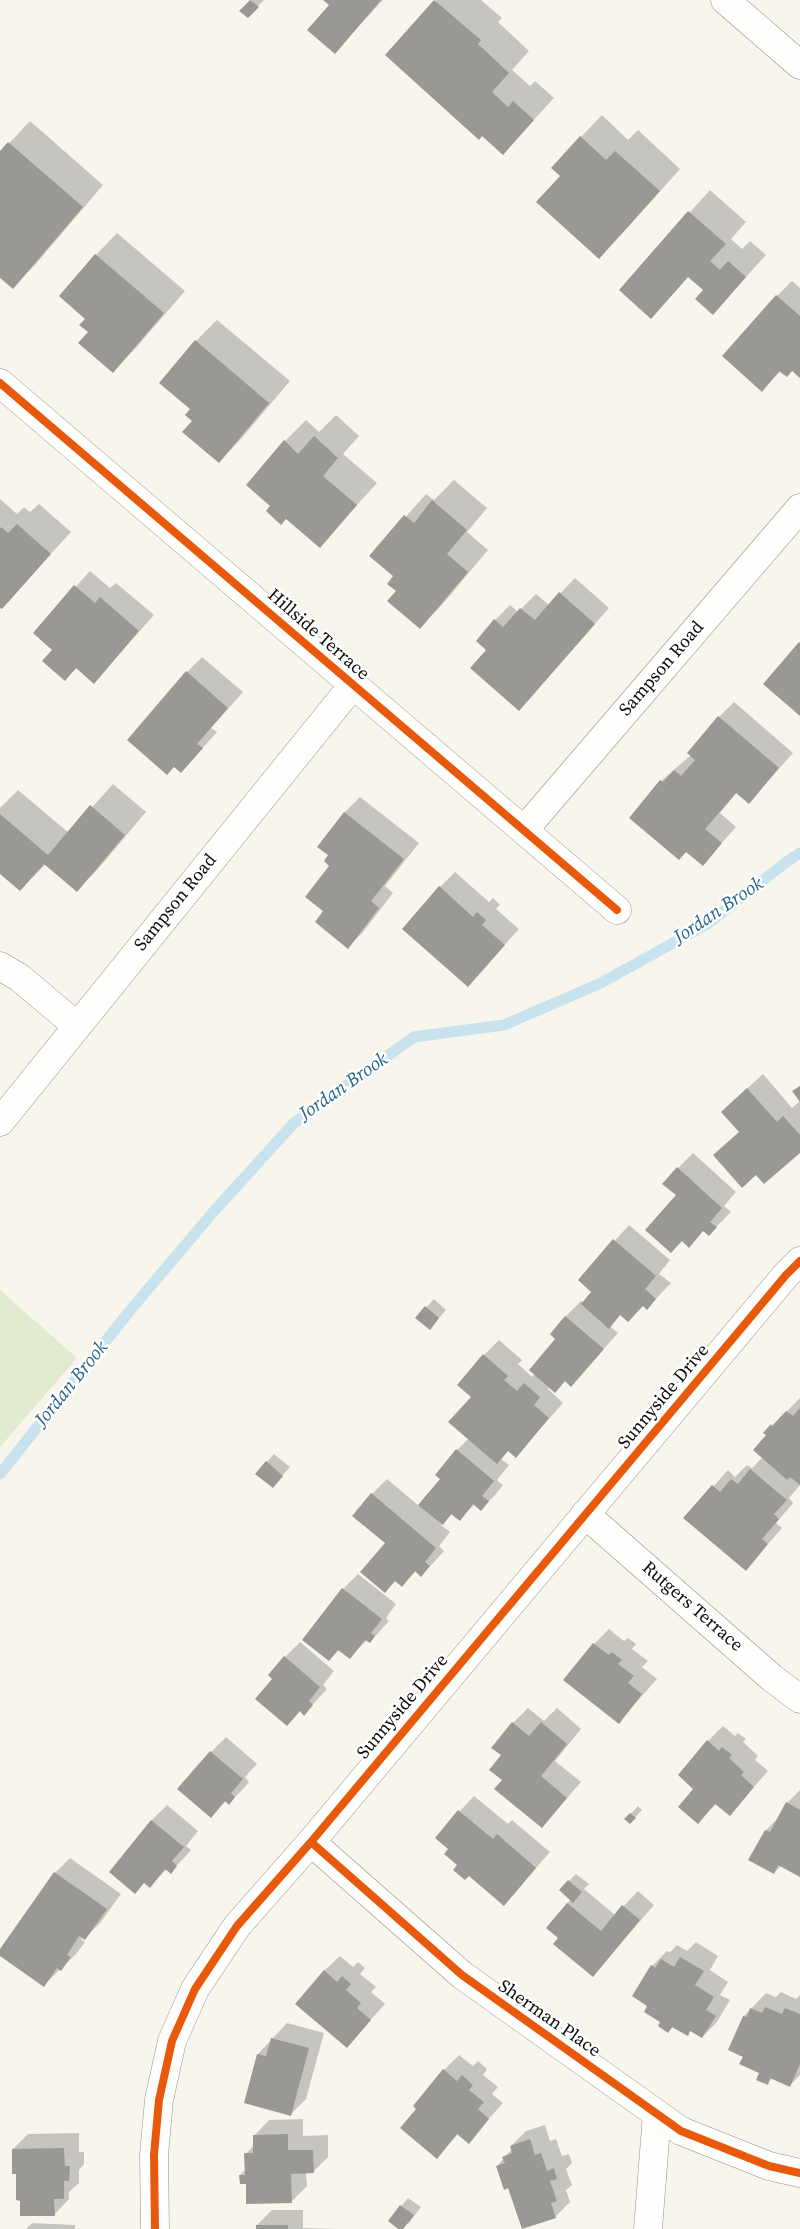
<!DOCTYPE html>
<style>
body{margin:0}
canvas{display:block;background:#f8f5ed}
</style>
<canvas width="800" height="2229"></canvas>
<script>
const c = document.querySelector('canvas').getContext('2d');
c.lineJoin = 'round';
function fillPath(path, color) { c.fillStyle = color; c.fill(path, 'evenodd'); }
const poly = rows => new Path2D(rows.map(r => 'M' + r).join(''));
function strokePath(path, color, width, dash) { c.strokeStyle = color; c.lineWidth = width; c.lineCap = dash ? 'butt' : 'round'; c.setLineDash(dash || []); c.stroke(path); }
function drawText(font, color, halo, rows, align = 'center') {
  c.font = font + ' "Source Serif 4",serif'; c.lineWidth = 5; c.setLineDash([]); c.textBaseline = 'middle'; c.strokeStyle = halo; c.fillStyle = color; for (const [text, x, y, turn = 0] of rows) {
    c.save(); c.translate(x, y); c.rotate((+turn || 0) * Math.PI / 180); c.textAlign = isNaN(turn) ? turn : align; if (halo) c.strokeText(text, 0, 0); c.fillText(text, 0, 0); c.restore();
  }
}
fillPath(poly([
 [0,1290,77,1358,0,1447]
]), '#e2ebd0');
fillPath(poly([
 [251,0,264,0,247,17,241,11],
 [325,0,383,0,335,52,330,5],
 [436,0,481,0,502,18,498,22,529,51,512,70,530,86,535,81,554,98,503,153,387,55],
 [602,115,628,140,638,130,680,169,620,236,562,176,581,137],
 [30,121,103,185,34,266,13,287,0,276,0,153],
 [710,190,746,222,731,239,742,249,750,241,766,255,713,313,705,290,689,276,651,317,620,290],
 [117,233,185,291,134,350,113,371,89,332,87,319,61,296,96,255],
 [792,281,800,288,800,376,793,370,781,371,762,390,777,296],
 [217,320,290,381,240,440,219,462,194,420,192,409,196,341],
 [336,415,359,436,343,454,377,483,320,546,272,506,285,441,306,420,319,432],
 [454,480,487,508,467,532,488,550,441,606,420,627,397,591,395,576,371,556,426,494,434,500],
 [0,499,17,514,24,507,30,512,39,504,71,532,2,607,0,606],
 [90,571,110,588,116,583,154,615,94,682,77,668,65,679,53,650,34,633],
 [575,578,609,608,519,709,488,650,495,620,510,605,518,612,536,594,549,605],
 [202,657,243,692,211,728,217,732,181,772,187,672],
 [734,702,793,753,749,802,737,792,720,813,736,827,703,864,661,781,691,755,719,717],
 [113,784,146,812,98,869,77,890,46,864,20,890,0,872,0,808,18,790,69,833],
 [360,797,419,843,385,886,393,893,363,932,348,947,325,911,331,866,329,855,319,846,345,812],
 [455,872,489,902,493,898,500,905,496,909,519,929,468,985,440,887],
 [763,1074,792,1108,800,1101,800,1151,740,1132,738,1097],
 [693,1153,736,1192,724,1206,731,1212,709,1234,704,1230,689,1246,683,1240,678,1195,678,1168],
 [629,1225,670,1260,659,1274,671,1283,647,1308,644,1305,621,1314,610,1326,618,1333,571,1385,566,1380,550,1386,548,1389,563,1403,516,1456,509,1450,501,1459,509,1465,497,1480,503,1485,496,1494,481,1509,475,1504,459,1520,452,1514,441,1525,450,1532,439,1546,444,1551,436,1560,421,1575,416,1571,402,1585,396,1580,385,1591,386,1543,372,1494,387,1479,419,1506,442,1479,457,1450,469,1438,472,1396,484,1355,499,1340,522,1360,518,1364,532,1377,557,1339,551,1334,566,1316,581,1301,584,1303,593,1292,580,1280],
 [434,1299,446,1310,430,1328,417,1318],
 [800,1398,800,1485,789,1498,793,1503,776,1523,782,1528,746,1569,685,1518,728,1470,735,1477,747,1465,752,1468,763,1457,767,1435,765,1433],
 [274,1454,290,1467,278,1480,257,1473],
 [358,1574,396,1604,386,1618,389,1621,370,1642,367,1640,350,1657,340,1649,329,1660,343,1589],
 [609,1629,624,1641,628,1638,636,1644,632,1649,648,1661,642,1667,657,1679,618,1723,594,1644],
 [300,1642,334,1671,323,1685,327,1689,304,1714,274,1678,285,1657],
 [528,1708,544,1721,557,1708,581,1729,555,1761,581,1782,542,1827,503,1780,503,1755,513,1723],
 [723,1726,735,1736,738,1733,746,1739,743,1742,758,1756,755,1760,768,1771,730,1814,717,1803,698,1822,695,1789,708,1741],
 [226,1737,257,1764,245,1777,249,1782,244,1788,229,1803,226,1801,211,1816,211,1752],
 [800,1790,800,1876,781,1866,774,1873,766,1830,780,1816,787,1803],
 [474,1796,508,1824,512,1820,550,1852,504,1904,459,1865,449,1849,436,1837],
 [167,1805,198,1831,186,1846,191,1850,185,1857,170,1872,167,1869,150,1886,145,1882,110,1872,152,1820],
 [638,1806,642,1810,630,1823,626,1819],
 [70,1858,121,1894,100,1923,85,1938,82,1937,81,1939,85,1942,76,1954,44,1985,0,1955,0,1952,55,1873],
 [576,1874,589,1884,584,1889,615,1915,638,1891,654,1905,593,1976,560,1938,547,1927,571,1899,569,1881],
 [696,1942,718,1956,710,1970,728,1982,720,1995,730,2000,717,2022,702,2037,691,2030,687,2034,674,2026,668,2032,649,2005,634,1996,652,1966,667,1951,670,1952,677,1945,687,1951],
 [340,1956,353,1967,358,1962,365,1968,360,1974,376,1987,371,1992,385,2004,347,2046,324,1971],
 [781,1992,796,1999,800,1995,800,2075,790,2085,773,2078,767,2083,761,2072,745,2056,744,2016,766,1993,776,1997],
 [287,2023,324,2033,306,2099,291,2114,246,2102,258,2054],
 [459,2055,473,2066,478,2061,487,2069,483,2075,498,2087,492,2094,503,2103,468,2142,458,2134,437,2157,418,2109,444,2070],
 [303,2119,303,2136,328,2135,328,2157,313,2172,306,2172,307,2186,292,2201,247,2182,240,2175,246,2169,246,2154,254,2145,254,2136,269,2120],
 [545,2125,550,2141,556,2139,562,2156,569,2154,572,2163,566,2169,572,2185,566,2190,570,2202,555,2217,509,2187,497,2166,512,2149,511,2146,526,2131],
 [79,2133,79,2152,84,2152,84,2164,79,2170,79,2183,69,2192,69,2199,54,2215,22,2199,13,2149,28,2134],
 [408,2198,421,2207,409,2223,400,2229,389,2221],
 [272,2210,303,2210,303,2228,338,2229,257,2229,257,2225],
 [32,2223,75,2225,75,2229,26,2229]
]), '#0003');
strokePath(poly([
 [0,1474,132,1308,215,1210,294,1123,414,1037,504,1025,601,983,709,923,785,863,800,853]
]), '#c8e3ed', 11);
fillPath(poly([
 [250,0,259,7,248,18,239,11],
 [323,0,381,0,335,54,307,30,329,5],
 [434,0,481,40,478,44,509,73,492,92,508,107,513,101,534,120,503,155,482,136,479,140,385,55],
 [580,136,606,160,615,151,660,191,599,259,536,202,560,176,551,168],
 [8,142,83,207,13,289,0,278,0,151],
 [688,211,726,244,710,261,720,270,728,261,746,277,713,315,695,299,703,290,688,277,651,319,619,290],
 [95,254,164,313,113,373,78,343,88,332,79,325,85,319,59,296],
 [776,295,800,316,800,378,792,371,787,377,779,371,762,392,722,356],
 [195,340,269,403,219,463,182,432,192,421,185,415,190,409,159,383],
 [314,436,338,458,323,476,357,505,320,548,286,519,281,525,266,511,270,506,246,485,284,440,298,454],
 [432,500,467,530,447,554,468,572,420,629,387,601,396,591,387,584,393,576,369,556,404,515,414,523],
 [17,524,51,554,2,609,0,608,0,529,1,527,8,533],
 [74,585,95,603,100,597,139,631,94,684,76,668,65,681,42,661,52,650,33,633],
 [559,592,595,624,519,711,470,668,486,650,476,641,494,619,503,627,520,608,535,620],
 [799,642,800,643,800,716,763,684],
 [186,671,228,708,197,744,203,748,181,773,174,767,167,775,127,740],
 [718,716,779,768,749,804,736,793,705,829,722,843,703,866,686,852,679,860,629,818,660,780,663,782,674,770,681,776,695,760,687,753],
 [90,805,125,835,77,892,44,864,20,891,0,874,0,814,48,855],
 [344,812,404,859,371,901,379,908,348,949,315,922,323,911,305,897,329,866,324,861,328,855,317,847],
 [439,886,473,917,477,912,486,920,482,925,505,945,468,987,402,929],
 [800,1086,800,1102,792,1091],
 [747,1088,777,1122,783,1116,800,1135,800,1153,764,1184,756,1175,742,1188,713,1155,739,1132,721,1112],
 [677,1167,722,1208,710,1222,717,1227,709,1236,703,1231,689,1248,682,1241,671,1253,645,1230,676,1195,662,1184],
 [613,1239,656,1276,645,1289,656,1299,647,1310,643,1306,628,1322,620,1315,609,1329,581,1304,591,1292,578,1280],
 [425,1306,439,1318,430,1330,415,1318],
 [565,1316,604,1349,571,1387,565,1381,555,1393,529,1370,555,1339,550,1334],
 [483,1354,508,1376,504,1380,517,1391,524,1383,540,1397,534,1405,549,1418,516,1458,508,1451,497,1464,448,1422,471,1397,457,1385],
 [800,1408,800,1485,790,1477,787,1480,753,1450,766,1435,763,1433,771,1424,772,1426,786,1411,793,1416],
 [456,1449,494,1481,482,1496,489,1501,481,1511,473,1504,460,1521,451,1514,443,1525,418,1505,440,1479,435,1475],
 [266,1461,283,1476,273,1488,255,1474],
 [750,1469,787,1500,774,1514,779,1519,762,1539,768,1544,746,1571,683,1518,712,1485,720,1492,731,1479,738,1484],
 [371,1493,436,1548,425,1562,430,1566,421,1577,415,1571,402,1587,395,1581,385,1593,360,1572,385,1543,352,1516],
 [342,1588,382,1619,371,1633,375,1636,370,1643,365,1640,350,1659,338,1650,329,1661,302,1640],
 [593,1643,609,1655,612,1652,622,1660,618,1664,634,1676,628,1683,642,1694,619,1724,563,1680],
 [284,1656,320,1687,309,1701,313,1705,304,1716,300,1711,287,1726,255,1699,272,1679,268,1675],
 [512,1722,529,1736,541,1722,567,1744,541,1776,567,1798,542,1828,494,1789,502,1780,489,1770,501,1755,491,1748],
 [707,1740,719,1751,722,1747,732,1755,729,1758,744,1772,741,1775,754,1787,730,1816,715,1804,698,1824,678,1807,693,1789,678,1775],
 [210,1751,243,1779,231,1793,235,1797,229,1805,225,1801,211,1818,177,1789],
 [786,1802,800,1810,800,1877,778,1865,774,1874,748,1860,765,1830,770,1832],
 [458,1810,493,1839,497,1834,536,1868,504,1906,469,1876,465,1880,453,1870,457,1865,444,1854,448,1849,435,1838],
 [630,1813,636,1818,630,1824,624,1819],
 [151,1820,184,1847,172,1861,177,1866,171,1874,165,1869,150,1888,144,1883,135,1894,109,1872],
 [54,1872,107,1909,85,1940,79,1936,67,1955,71,1957,61,1971,57,1968,44,1987,0,1956,0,1949],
 [568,1880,582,1892,573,1903,559,1890],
 [567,1903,601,1931,622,1905,640,1920,593,1977,553,1944,558,1938,546,1928],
 [680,1957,704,1971,695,1985,714,1997,706,2010,716,2016,702,2038,690,2031,688,2036,672,2027,668,2033,658,2026,660,2022,644,2012,647,2006,632,1996,651,1965,655,1968,661,1959,674,1967],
 [324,1970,337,1982,342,1976,351,1984,346,1990,361,2003,357,2008,371,2020,347,2048,295,2004],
 [765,2007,782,2014,785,2008,800,2014,800,2064,790,2087,770,2078,768,2085,756,2080,759,2073,739,2064,743,2057,728,2050,743,2016,747,2017,750,2008,762,2013],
 [271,2038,309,2048,291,2116,244,2103,257,2054,266,2056],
 [443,2069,457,2081,462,2075,473,2085,469,2090,484,2102,478,2109,489,2119,469,2144,457,2134,437,2159,400,2128,416,2109,413,2106],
 [288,2134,288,2150,313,2150,314,2173,291,2174,292,2203,246,2204,246,2184,240,2184,239,2175,245,2175,244,2153,253,2153,253,2135],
 [530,2139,535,2155,541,2153,547,2171,554,2168,557,2179,550,2181,557,2201,551,2203,556,2218,522,2229,508,2188,504,2190,496,2166,505,2163,502,2157,512,2153,510,2146],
 [64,2148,65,2166,70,2166,69,2181,64,2181,64,2199,54,2199,55,2216,20,2216,20,2201,16,2200,16,2174,12,2174,12,2149],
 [400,2205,414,2215,403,2229,398,2229,388,2221],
 [256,2225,288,2225,288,2229,256,2229]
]), '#9a9894');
const minor = poly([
 [725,0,800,65],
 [0,383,617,910],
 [524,830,800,508],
 [0,966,20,978,77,1026],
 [0,1122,353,685],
 [585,1514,772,1678,800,1699],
 [311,1842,462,1975,681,2131,769,2166,800,2173],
 [155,2229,154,2155,159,2100,172,2041,195,1989,237,1926,311,1842,786,1275,800,1261],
 [648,2229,657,2114]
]);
strokePath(minor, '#91908c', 29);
strokePath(minor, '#fefefc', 28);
strokePath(poly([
 [0,383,617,910],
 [311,1842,462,1975,681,2131,769,2166,800,2173],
 [155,2229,154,2155,159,2100,172,2041,195,1989,237,1926,311,1842,786,1275,800,1261]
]), '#e8590c', 8);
drawText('18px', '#0a0a0a', '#fff', [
 ["Hillside Terrace",318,635,41],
 ["Sampson Road",662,669,-49],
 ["Sampson Road",176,903,-51],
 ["Sunnyside Drive",664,1397,-50],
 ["Rutgers Terrace",692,1607,41],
 ["Sunnyside Drive",403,1707,-50],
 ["Sherman Place",549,2019,35]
]);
drawText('italic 19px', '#24648a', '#fff', [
 ["Jordan Brook",719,911,-34],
 ["Jordan Brook",344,1087,-35],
 ["Jordan Brook",72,1384,-51]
]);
</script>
